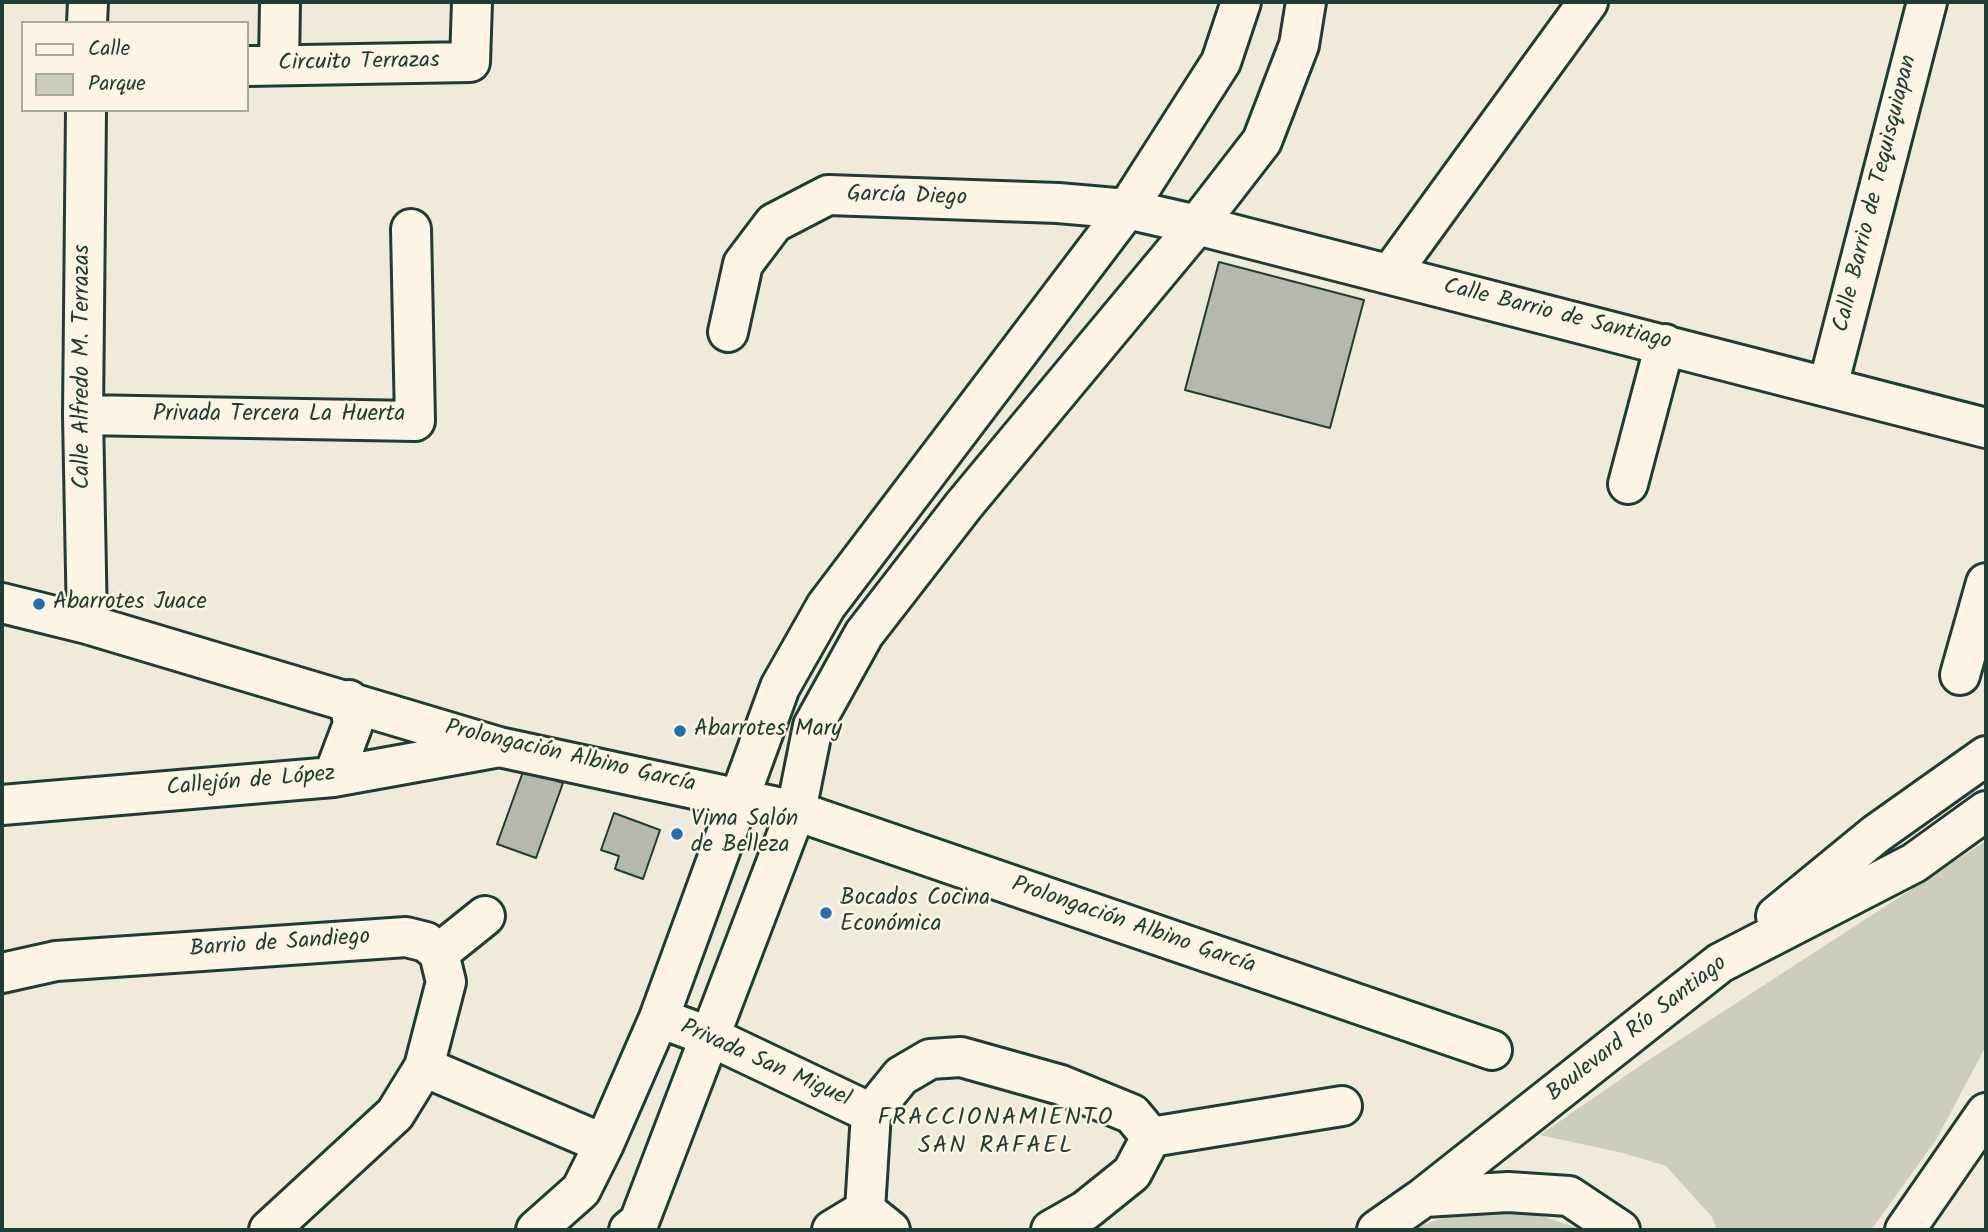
<!DOCTYPE html>
<meta charset="utf-8">
<style>
body{margin:0}
#map{position:relative;width:1988px;height:1232px;overflow:hidden;background:#efeada;font-family:Kalam,sans-serif}
canvas{display:block}
.frame{position:absolute;inset:0;border:4px solid #1f3d34;pointer-events:none}
.legend{position:absolute;left:21px;top:21px;width:228px;height:91px;box-sizing:border-box;background:#fcf5e5;border:2px solid #a4ab9e;margin:0;padding:9px 12px;list-style:none;font-size:21px;color:#1f3d34}
.legend li{display:flex;align-items:center;gap:14px;height:35px}
.legend b{width:35px;border:2px solid #a4ab9e}
</style>
<div id="map">
<canvas width="1988" height="1232"></canvas>
<div class="frame"></div>
<ul class="legend">
<li><b style="height:9px;background:#fcf5e5"></b>Calle</li>
<li><b style="height:19px;background:#cccdbf"></b>Parque</li>
</ul>
</div>
<script>
const c = document.querySelector('canvas').getContext('2d');
c.lineJoin = 'round';
function fillPath(path, color) { c.fillStyle = color; c.fill(path, 'evenodd'); }
const poly = rows => new Path2D(rows.map(r => 'M' + r).join(''));
function strokePath(path, color, width, dash) { c.strokeStyle = color; c.lineWidth = width; c.lineCap = dash ? 'butt' : 'round'; c.setLineDash(dash || []); c.stroke(path); }
function drawText(font, color, halo, rows, align = 'center') {
  c.font = font + ' Kalam,sans-serif'; c.lineWidth = 5; c.setLineDash([]); c.textBaseline = 'middle'; c.strokeStyle = halo; c.fillStyle = color; for (const [text, x, y, turn = 0] of rows) {
    c.save(); c.translate(x, y); c.rotate((+turn || 0) * Math.PI / 180); c.textAlign = isNaN(turn) ? turn : align; if (halo) c.strokeText(text, 0, 0); c.fillText(text, 0, 0); c.restore();
  }
}
fillPath(poly([
 [1986,841,1986,1046,1936,1140,1871,1230,1717,1230,1712,1217,1666,1166,1623,1153,1540,1135,1644,1063],
 [1522,1209,1583,1230,1410,1230,1464,1210]
]), '#cccdbf');
const building = poly([
 [1219,262,1364,300,1330,428,1185,390,1219,262],
 [524,769,563,783,536,858,497,844,524,769],
 [614,813,660,830,643,879,615,869,619,856,601,850,614,813]
]);
fillPath(building, '#b5b9ad');
strokePath(building, '#1f3d34', 2);
const minor = poly([
 [87,23,88,2],
 [279,65,280,2],
 [247,66,470,62,472,2],
 [86,110,83,415,87,624],
 [1391,273,1588,2],
 [728,332,743,264,774,223,828,195,1058,203,1127,209,1197,225,1986,428],
 [1828,386,1927,2],
 [83,415,415,421,411,229],
 [1628,484,1665,344],
 [2,603,87,624,499,747,796,811,1492,1050],
 [1960,675,1986,583],
 [333,777,353,724,349,700],
 [2,805,333,777,494,748],
 [439,953,485,916],
 [2,973,56,961,406,937,426,942,439,953,446,982,424,1067,395,1114,269,1230],
 [659,1018,711,1037,871,1113,865,1210],
 [424,1067,604,1144],
 [871,1113,901,1076,930,1059,961,1057,1061,1085,1132,1114,1151,1137],
 [1151,1137,1342,1106],
 [865,1210,890,1230],
 [536,1230,581,1190,604,1144,659,1018,780,687,826,606,1127,209,1221,62,1241,2],
 [629,1230,639,1222,796,811,813,726,864,634,964,505,1197,225,1262,141,1299,45,1306,2],
 [832,1230,865,1210],
 [1051,1230,1086,1210,1132,1173,1151,1137]
]);
const major = poly([
 [1776,916,1876,834,1986,756],
 [1424,1197,1508,1192,1569,1196,1620,1230],
 [1377,1230,1424,1197,1720,963,1914,863,1986,811],
 [1905,1230,1986,1113]
]);
strokePath(minor, '#1f3d34', 44);
strokePath(major, '#1f3d34', 44);
strokePath(minor, '#fcf5e5', 38);
strokePath(major, '#fcf5e5', 38);
for (const [x, y, r, color] of [
 [39,604,7,"#1f6fb2"],
 [680,731,7,"#1f6fb2"],
 [677,834,7,"#1f6fb2"],
 [826,913,7,"#1f6fb2"]
]) { const dot = new Path2D(); dot.arc(x, y, r, 0, 2 * Math.PI); c.fillStyle = color; c.fill(dot); strokePath(dot, '#fcf5e5', 2.5); }
drawText('23px', '#1f3d34', '#fcf5e5', [
 ["Circuito Terrazas",359,64,-1],
 ["Calle Barrio de Tequisquiapan",1877,194,-76],
 ["García Diego",907,198,2],
 ["Calle Barrio de Santiago",1557,316,14],
 ["Calle Alfredo M. Terrazas",84,367,-90],
 ["Privada Tercera La Huerta",279,416],
 ["Prolongación Albino García",570,758,13],
 ["Callejón de López",251,783,-5],
 ["Prolongación Albino García",1133,927,19],
 ["Barrio de Sandiego",280,945,-4],
 ["Boulevard Río Santiago",1638,1030,-38],
 ["Privada San Miguel",765,1065,24]
]);
drawText('23px', '#1f3d34', '#fcf5e5', [
 ["Abarrotes Juace",53,604],
 ["Abarrotes Mary",694,731],
 ["Vima Salón",691,821],
 ["de Belleza",691,847],
 ["Bocados Cocina",840,900],
 ["Económica",840,926]
], 'left');
c.letterSpacing = '2px';
drawText('24px', '#1f3d34', '#fcf5e5', [
 ["FRACCIONAMIENTO",996,1120],
 ["SAN RAFAEL",996,1148]
]);
c.letterSpacing = '0px';
</script>
